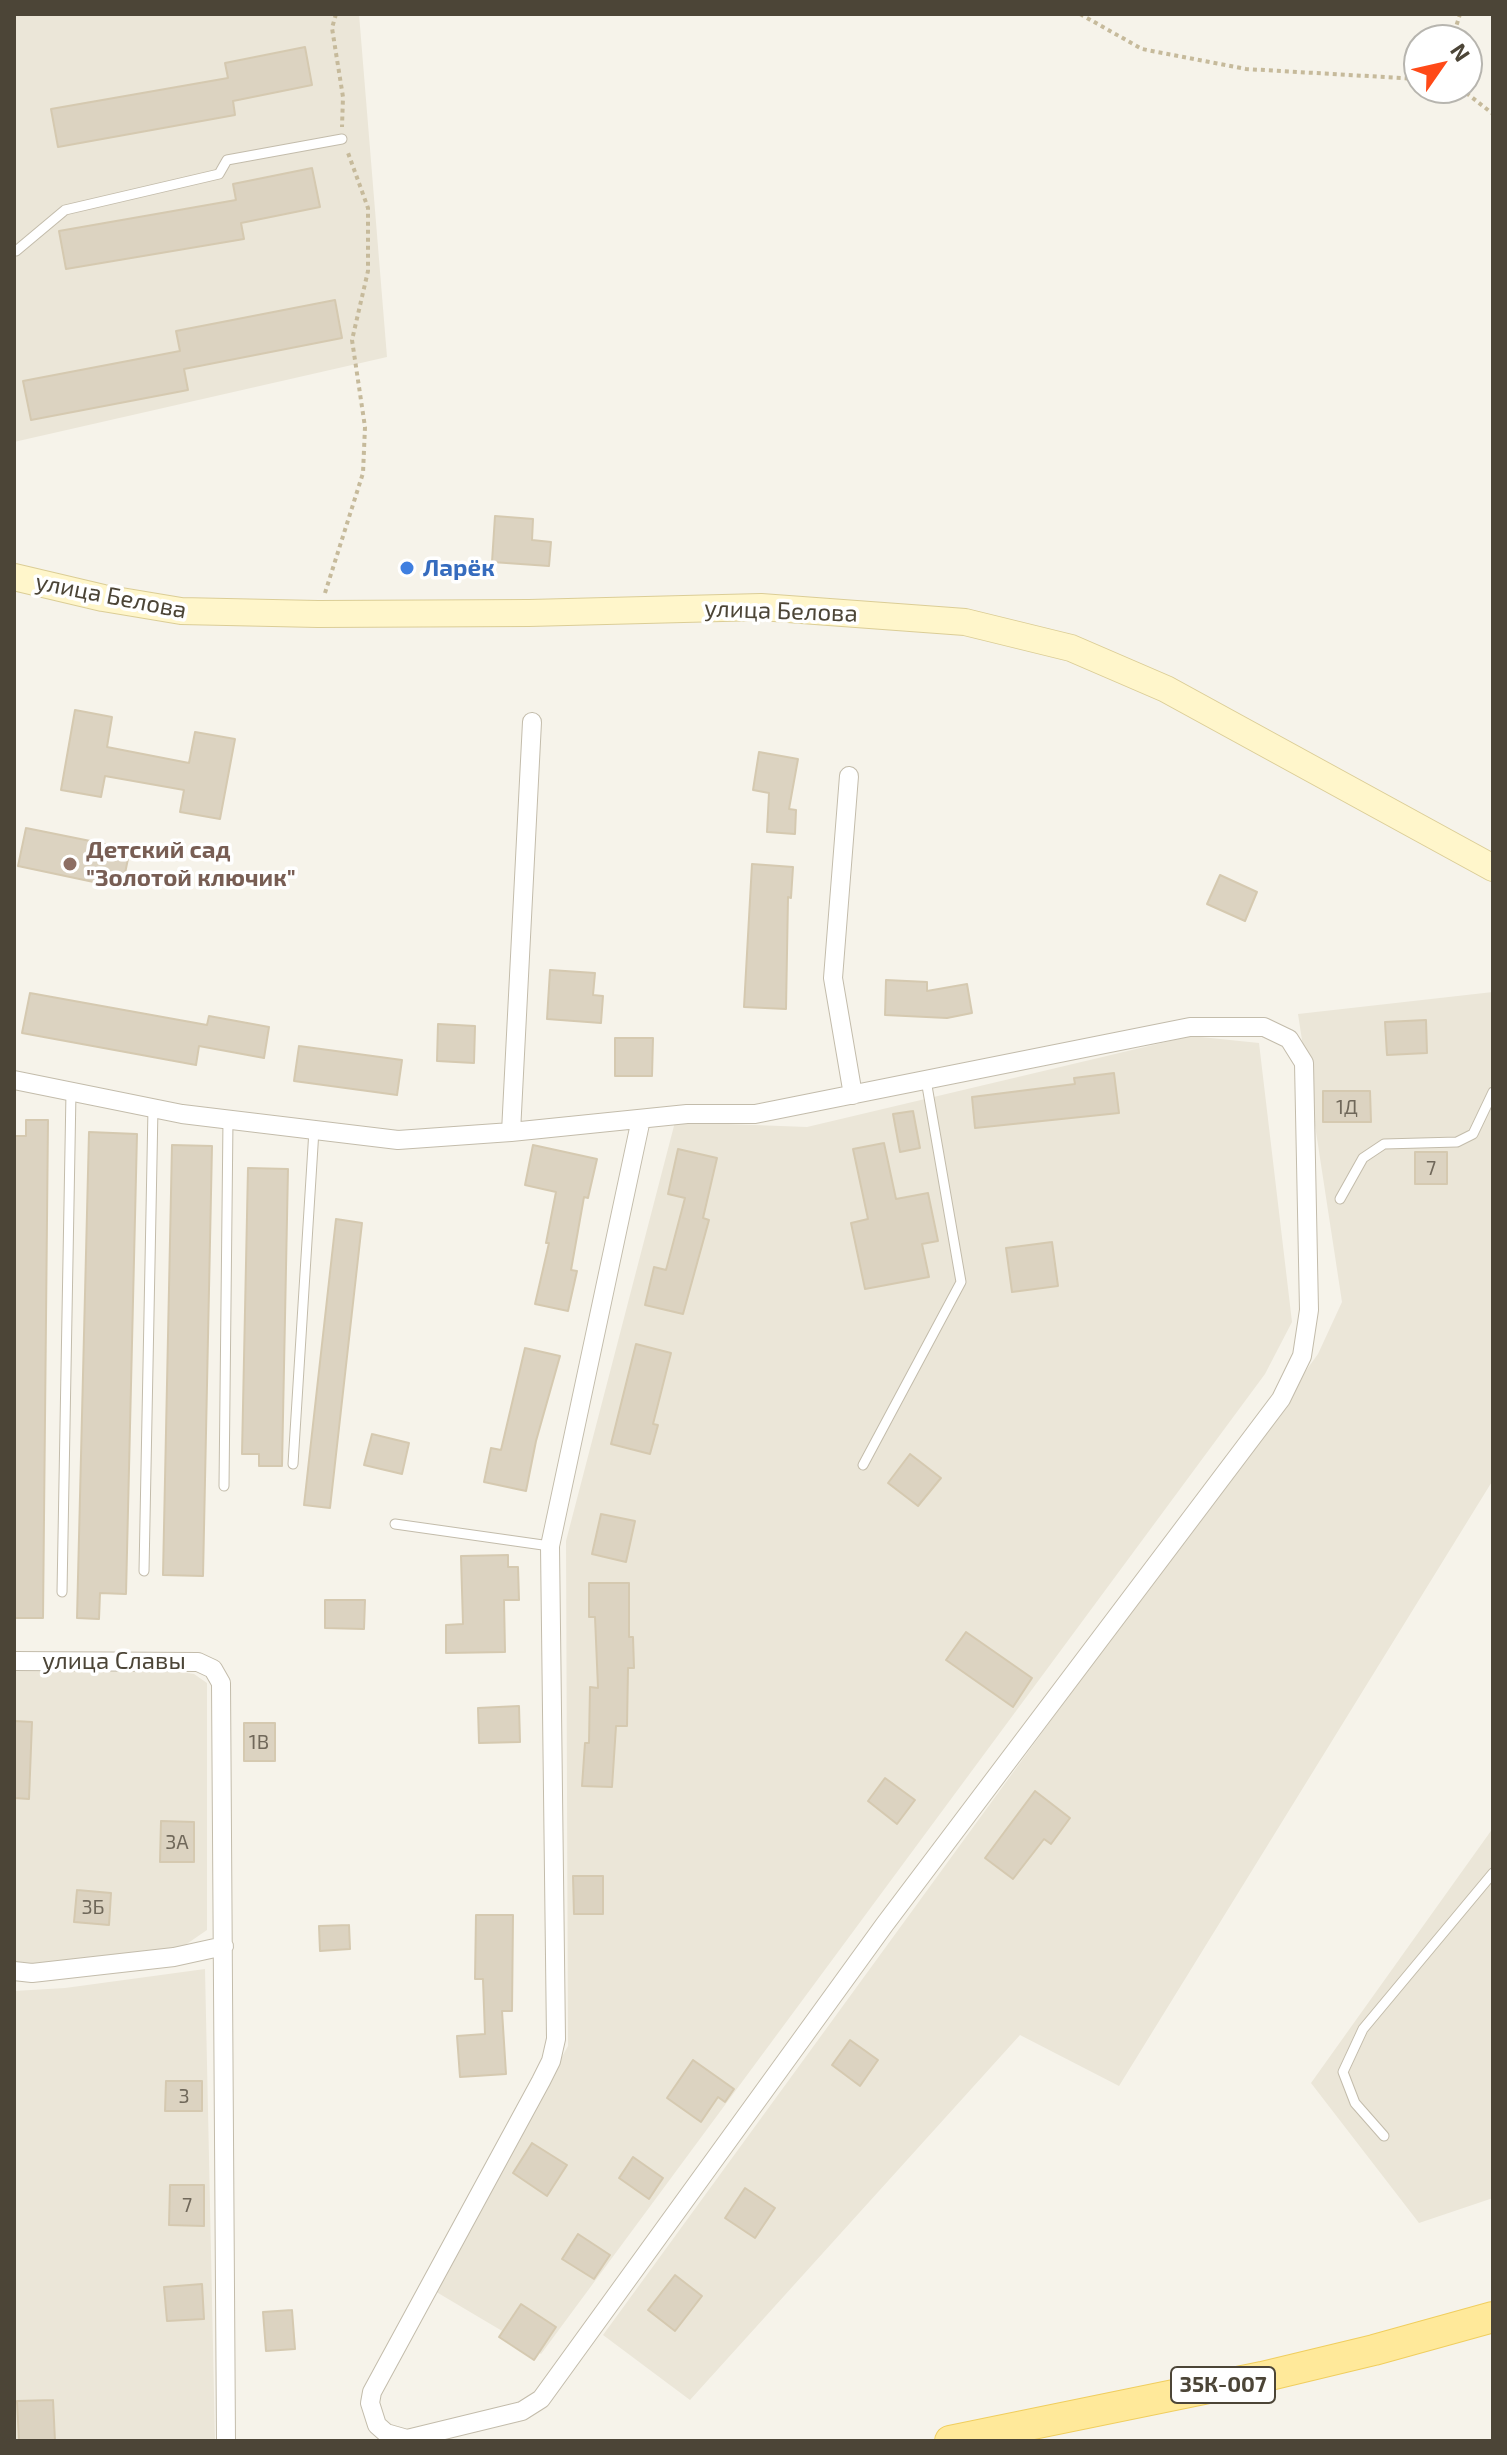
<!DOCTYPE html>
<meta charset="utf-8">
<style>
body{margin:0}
#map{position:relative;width:1507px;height:2455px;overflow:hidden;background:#f6f3ea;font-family:"Exo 2",sans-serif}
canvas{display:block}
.frame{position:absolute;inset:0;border:16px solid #4c4537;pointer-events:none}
.north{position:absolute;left:1403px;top:24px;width:80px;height:80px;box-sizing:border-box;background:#fff;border:2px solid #b7b5af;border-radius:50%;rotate:56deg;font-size:22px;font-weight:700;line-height:32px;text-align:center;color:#4c4537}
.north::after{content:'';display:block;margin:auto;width:28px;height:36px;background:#ff4a18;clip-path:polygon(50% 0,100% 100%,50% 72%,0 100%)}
</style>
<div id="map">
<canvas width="1507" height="2455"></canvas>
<div class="frame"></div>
<div class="north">N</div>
</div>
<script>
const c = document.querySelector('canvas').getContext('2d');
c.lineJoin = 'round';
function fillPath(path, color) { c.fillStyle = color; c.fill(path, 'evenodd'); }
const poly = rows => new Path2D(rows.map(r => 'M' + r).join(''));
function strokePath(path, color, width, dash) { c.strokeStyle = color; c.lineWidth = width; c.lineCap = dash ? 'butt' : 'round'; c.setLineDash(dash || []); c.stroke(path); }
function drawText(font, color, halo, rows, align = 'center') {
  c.font = font + ' "Exo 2",sans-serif'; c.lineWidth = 7; c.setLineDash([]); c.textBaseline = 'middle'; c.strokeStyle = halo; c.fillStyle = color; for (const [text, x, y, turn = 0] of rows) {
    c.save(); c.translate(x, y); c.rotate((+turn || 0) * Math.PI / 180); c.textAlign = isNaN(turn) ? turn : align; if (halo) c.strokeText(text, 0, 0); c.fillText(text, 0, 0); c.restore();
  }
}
fillPath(poly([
 [14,14,359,14,387,357,14,442],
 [1493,992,1493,1480,1119,2086,1020,2035,690,2400,603,2335,1318,1354,1342,1302,1298,1014],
 [1191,1036,1259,1043,1292,1322,1265,1374,541,2354,433,2290,568,2046,566,1541,675,1122,807,1127],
 [167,1670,194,1674,207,1683,207,1930,175,1952,38,1963,14,1963,14,1671],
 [1493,1828,1493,2198,1419,2223,1311,2083],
 [205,1969,215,2441,14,2441,14,1991,65,1988]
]), '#ebe6d8');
const building = poly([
 [305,47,312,85,233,101,235,115,58,147,51,109,228,78,225,63,305,47],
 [312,168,320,207,241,223,244,239,66,269,59,231,236,200,233,184,312,168],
 [335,300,342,338,184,369,188,390,31,420,23,381,180,351,176,331,335,300],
 [495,516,533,519,532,540,551,542,549,566,492,562,495,516],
 [75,710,112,717,107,747,189,763,195,732,235,739,220,819,180,812,184,790,105,776,101,797,61,790,75,710],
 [759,752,798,759,789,809,796,810,795,834,767,832,769,793,753,790,759,752],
 [26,828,130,849,122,888,18,866,26,828],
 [752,864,793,867,791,898,788,897,786,1009,744,1007,752,864],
 [1220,875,1257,892,1245,921,1207,904,1220,875],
 [550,970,595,973,593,995,603,996,601,1023,547,1019,550,970],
 [886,980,927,982,927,991,967,984,972,1013,947,1018,885,1015,886,980],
 [30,993,207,1025,209,1016,269,1027,264,1058,199,1046,196,1065,22,1033,30,993],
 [1426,1020,1427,1053,1387,1055,1385,1022,1426,1020],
 [438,1024,475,1026,474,1063,437,1061,438,1024],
 [615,1038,653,1038,652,1076,615,1076,615,1038],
 [299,1046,402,1060,397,1095,294,1081,299,1046],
 [1114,1073,1119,1113,975,1128,972,1097,1075,1084,1074,1078,1114,1073],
 [1323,1091,1370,1091,1371,1122,1323,1122,1323,1091],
 [913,1111,920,1148,900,1152,893,1114,913,1111],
 [26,1120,48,1120,43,1618,14,1618,14,1136,26,1136,26,1120],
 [89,1132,137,1134,126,1594,100,1593,99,1619,77,1618,89,1132],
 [884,1143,896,1199,928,1193,938,1241,922,1244,929,1277,865,1289,851,1223,868,1219,853,1149,884,1143],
 [172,1145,212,1146,203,1576,163,1575,172,1145],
 [533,1145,597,1159,588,1198,584,1197,571,1270,577,1271,568,1311,535,1304,549,1243,546,1243,556,1192,525,1185,533,1145],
 [678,1149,717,1158,703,1218,709,1220,683,1314,645,1305,654,1267,666,1270,685,1198,668,1194,678,1149],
 [1415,1152,1447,1152,1447,1184,1415,1184,1415,1152],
 [248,1168,288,1169,282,1466,259,1466,259,1454,242,1454,248,1168],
 [336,1219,362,1223,330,1508,304,1505,336,1219],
 [1052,1242,1058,1286,1012,1292,1006,1248,1052,1242],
 [636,1344,671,1353,653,1424,658,1425,650,1454,611,1444,636,1344],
 [525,1348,560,1356,536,1441,526,1491,484,1482,491,1448,501,1450,525,1348],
 [372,1434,409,1443,402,1474,364,1465,372,1434],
 [910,1454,941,1478,918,1506,888,1483,910,1454],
 [601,1514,635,1521,626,1562,592,1554,601,1514],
 [508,1555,508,1567,518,1567,519,1600,504,1600,505,1652,446,1653,446,1625,463,1624,461,1556,508,1555],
 [589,1583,629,1583,629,1637,633,1637,634,1668,628,1668,627,1726,616,1726,612,1787,582,1786,585,1743,589,1743,590,1687,598,1688,595,1617,589,1617,589,1583],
 [325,1600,365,1600,364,1629,325,1628,325,1600],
 [966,1632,1032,1678,1013,1707,946,1660,966,1632],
 [519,1706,520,1742,479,1743,478,1708,519,1706],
 [14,1721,32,1722,29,1799,14,1798,14,1721],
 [244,1723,275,1723,275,1761,244,1761,244,1723],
 [885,1778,915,1800,897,1824,868,1801,885,1778],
 [1035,1791,1070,1818,1051,1844,1044,1839,1013,1879,985,1858,1035,1791],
 [161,1821,194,1822,194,1862,160,1862,161,1821],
 [573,1876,603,1876,603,1914,574,1914,573,1876],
 [77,1890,111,1893,109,1925,74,1922,77,1890],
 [476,1915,513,1915,512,2011,502,2011,506,2074,460,2077,457,2036,485,2034,483,1979,475,1979,476,1915],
 [349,1925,350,1949,320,1951,319,1926,349,1925],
 [850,2040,878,2060,860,2086,832,2065,850,2040],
 [693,2060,734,2089,725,2102,718,2097,701,2122,667,2098,693,2060],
 [166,2081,202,2081,202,2111,165,2111,166,2081],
 [532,2143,567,2165,547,2196,513,2173,532,2143],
 [633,2157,663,2178,649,2199,619,2178,633,2157],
 [170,2185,204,2185,204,2226,169,2225,170,2185],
 [745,2188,775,2208,755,2238,725,2218,745,2188],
 [578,2234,610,2255,594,2279,562,2259,578,2234],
 [675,2275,702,2296,675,2331,648,2310,675,2275],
 [202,2284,204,2319,167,2321,164,2287,202,2284],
 [521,2304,556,2327,534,2360,499,2337,521,2304],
 [292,2310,295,2349,266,2351,263,2312,292,2310],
 [53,2400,55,2441,19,2441,17,2401,53,2400]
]);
fillPath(building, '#dcd3c1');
strokePath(building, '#d5c9b0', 2);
const service = poly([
 [16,251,65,210,219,174,227,160,342,139],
 [1340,1199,1363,1158,1384,1144,1457,1142,1473,1134,1493,1092],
 [293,1464,314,1130],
 [863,1465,961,1282,926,1080],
 [224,1486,228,1120],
 [395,1524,550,1546],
 [144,1571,153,1108],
 [62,1592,71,1092],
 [1384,2136,1355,2103,1343,2072,1363,2029,1493,1873]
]);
const minor = poly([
 [849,776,833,978,853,1095],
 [14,1080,182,1114,398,1140,511,1132,687,1114,755,1114,1190,1027,1264,1027,1289,1039,1304,1063,1309,1310,1302,1356,1281,1399,885,1924,541,2399,522,2411,407,2439,386,2433,377,2425,370,2403,372,2392,541,2081,551,2061,556,2039,550,1546,641,1119],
 [511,1132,532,722],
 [14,1661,198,1662,213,1669,221,1683,226,2441],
 [14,1971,32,1973,174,1957,224,1946]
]);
const secondary = poly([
 [14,577,103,598,181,611,318,614,529,613,761,607,965,622,1071,648,1166,689,1493,868]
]);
const primary = poly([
 [950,2441,1262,2377,1374,2350,1493,2317]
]);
strokePath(service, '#c3bcab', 11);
strokePath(minor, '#c3bcab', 20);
strokePath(secondary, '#dbcd96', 28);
strokePath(primary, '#f0ce5e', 32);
strokePath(poly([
 [336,14,332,28,343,97,342,127],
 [1080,14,1142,49,1246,69,1419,79],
 [1452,40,1460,14],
 [1460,88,1493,114],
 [325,593,363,473,365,427,352,340,368,271,368,208,347,150]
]), '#c6ba9b', 4, [4, 4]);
strokePath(service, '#fff', 9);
strokePath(minor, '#fff', 18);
strokePath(secondary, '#fff6cb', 26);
strokePath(primary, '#ffe99a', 30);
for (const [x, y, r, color] of [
 [407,568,8,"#3f7fe0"],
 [70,864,8,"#8d6e63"]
]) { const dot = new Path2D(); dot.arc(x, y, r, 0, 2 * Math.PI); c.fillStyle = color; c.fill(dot); strokePath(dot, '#fff', 3); }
drawText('20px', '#70685a', null, [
 ["1Д",1347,1107],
 ["7",1431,1168],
 ["1В",259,1742],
 ["3А",177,1842],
 ["3Б",93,1907],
 ["3",184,2096],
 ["7",187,2205]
]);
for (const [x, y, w] of [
 [1223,2385,104]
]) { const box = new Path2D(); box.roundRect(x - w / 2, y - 18, w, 36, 6); c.fillStyle = '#fff'; c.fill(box); strokePath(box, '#4c4537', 2); }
drawText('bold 22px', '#4c4537', null, [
 ["35К-007",1223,2385]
]);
drawText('bold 24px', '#366cbe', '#fff', [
 ["Ларёк",423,568]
], 'left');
drawText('24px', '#4c4537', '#fff', [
 ["улица Белова",111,596,11],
 ["улица Белова",781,611,2],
 ["улица Славы",114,1661]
]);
drawText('bold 24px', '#785e54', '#fff', [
 ["Детский сад",86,850],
 ["\"Золотой ключик\"",86,878]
], 'left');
</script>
